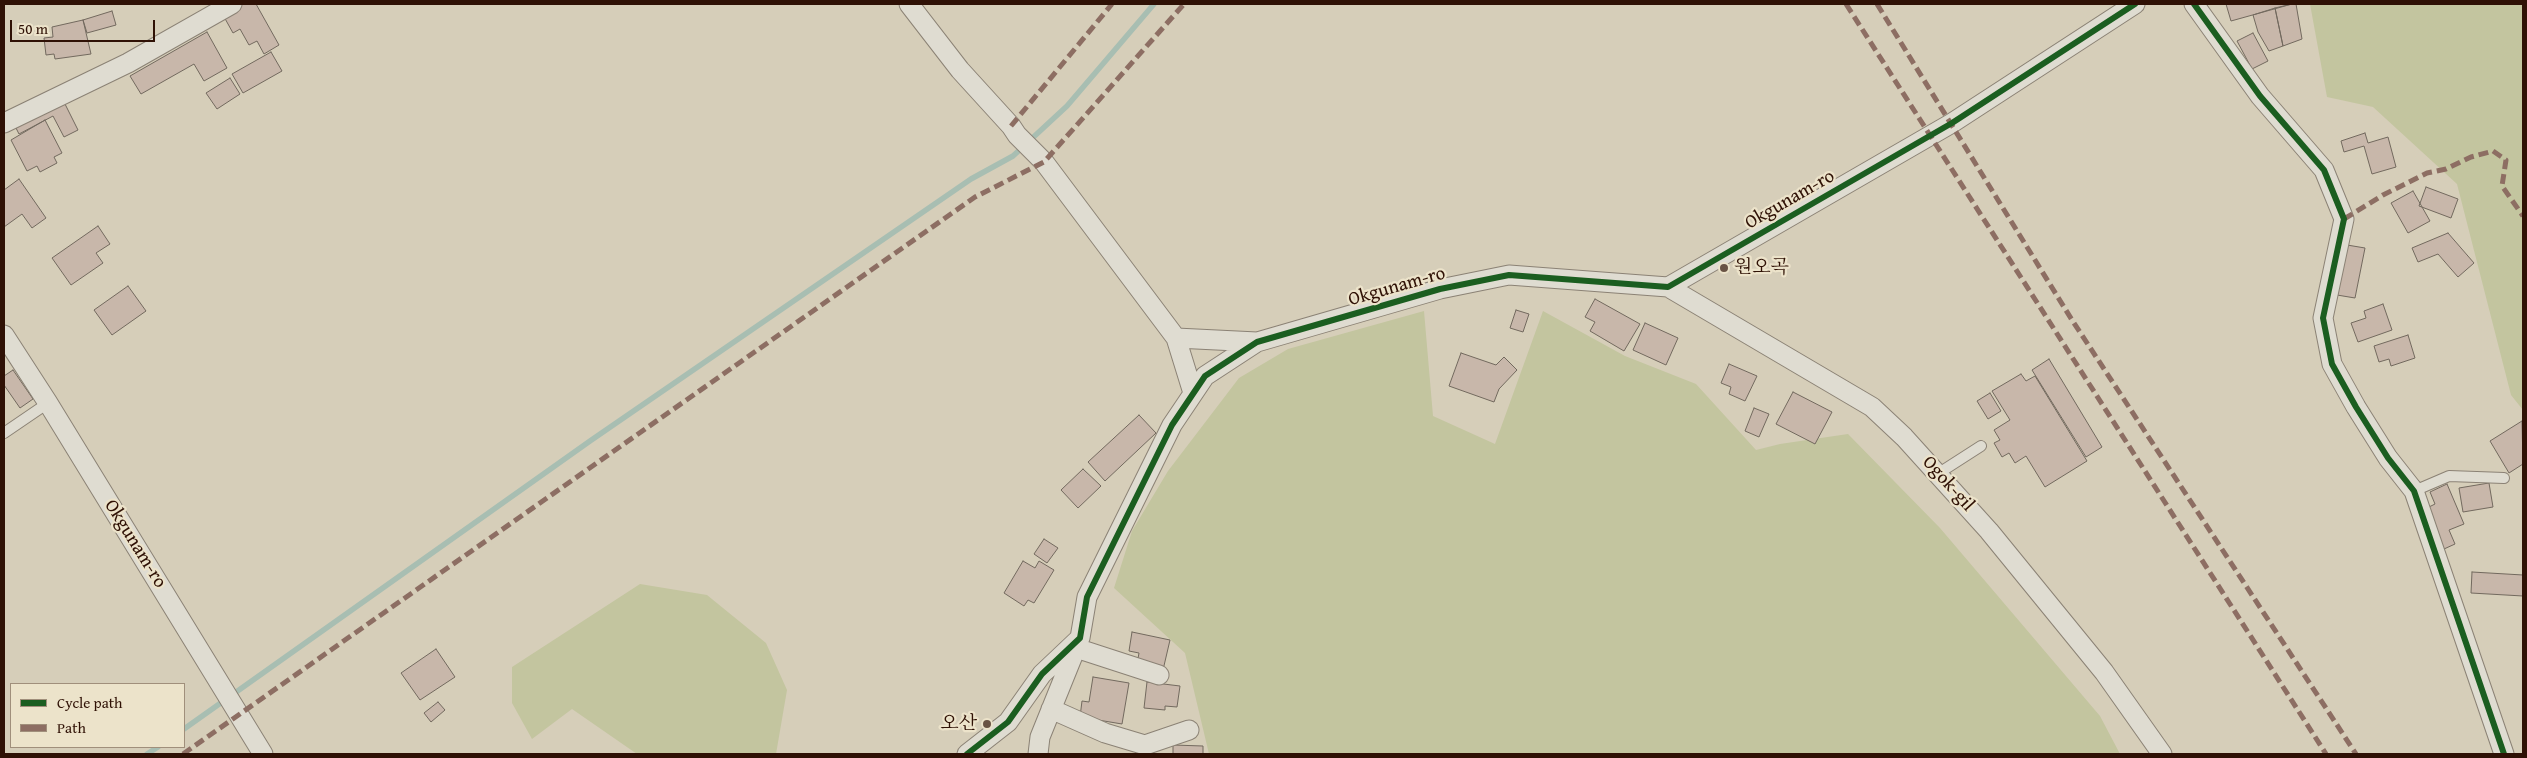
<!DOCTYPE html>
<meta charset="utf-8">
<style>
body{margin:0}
#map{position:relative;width:2527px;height:758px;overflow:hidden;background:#d6ceb9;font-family:"Gentium Book Plus",serif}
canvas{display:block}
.frame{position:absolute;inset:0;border:5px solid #2f1105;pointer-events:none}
.legend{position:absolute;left:10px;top:683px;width:175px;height:65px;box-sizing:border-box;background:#ece3ca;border:1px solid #a08f7b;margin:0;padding:6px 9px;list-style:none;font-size:15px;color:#2f1105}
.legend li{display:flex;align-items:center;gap:10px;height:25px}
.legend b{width:25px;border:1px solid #a08f7b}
.scale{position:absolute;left:10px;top:20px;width:145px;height:22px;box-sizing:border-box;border:2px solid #2f1105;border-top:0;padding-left:6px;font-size:15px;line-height:18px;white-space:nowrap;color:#2f1105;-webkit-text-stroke:4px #ece3ca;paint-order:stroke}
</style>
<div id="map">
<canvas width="2527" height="758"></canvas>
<div class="frame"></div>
<ul class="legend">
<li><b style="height:6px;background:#1b5e20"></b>Cycle path</li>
<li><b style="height:6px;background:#8d6e63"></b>Path</li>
</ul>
<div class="scale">50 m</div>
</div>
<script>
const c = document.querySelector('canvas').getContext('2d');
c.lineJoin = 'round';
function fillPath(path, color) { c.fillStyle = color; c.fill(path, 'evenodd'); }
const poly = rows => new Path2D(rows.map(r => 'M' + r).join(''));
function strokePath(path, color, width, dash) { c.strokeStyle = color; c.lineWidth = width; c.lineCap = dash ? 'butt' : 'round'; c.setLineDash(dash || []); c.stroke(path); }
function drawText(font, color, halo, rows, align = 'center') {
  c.font = font + ' "Gentium Book Plus","Noto Serif KR",serif'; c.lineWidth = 4.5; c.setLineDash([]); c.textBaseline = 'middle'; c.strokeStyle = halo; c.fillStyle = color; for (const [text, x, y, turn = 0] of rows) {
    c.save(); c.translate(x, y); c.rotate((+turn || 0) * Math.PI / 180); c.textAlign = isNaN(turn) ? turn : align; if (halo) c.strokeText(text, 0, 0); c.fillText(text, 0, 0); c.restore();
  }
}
fillPath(poly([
 [2310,4,2523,4,2523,410,2511,395,2457,184,2373,107,2327,97],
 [1424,311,1433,416,1495,444,1543,311,1625,356,1696,384,1756,450,1780,444,1848,434,1940,528,2100,716,2120,754,1209,754,1185,653,1114,588,1132,531,1168,471,1239,378,1288,349],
 [640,584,707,595,766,643,787,690,776,754,637,754,572,709,532,739,512,703,512,667]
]), '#c3c59f');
strokePath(poly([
 [184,729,590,441,971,179,1013,156,1067,106,1154,4],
 [147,754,158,747]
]), '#a8beb2', 5.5);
const building = poly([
 [243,4,256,4,279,45,264,54,257,41,249,45,240,29,233,33,223,15,243,4],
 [2226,4,2292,4,2231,21,2226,4],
 [2292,4,2296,4,2302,39,2283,46,2275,8,2292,4],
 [2275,8,2283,46,2269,51,2258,32,2253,15,2275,8],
 [112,11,116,25,87,33,83,20,112,11],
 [83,20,91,54,55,59,54,54,46,55,44,38,53,37,52,27,83,20],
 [207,32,227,68,204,81,194,64,141,94,130,76,207,32],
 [2253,33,2268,61,2252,69,2237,41,2253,33],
 [271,52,282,71,243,93,232,74,271,52],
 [230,78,240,94,217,109,206,93,230,78],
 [64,102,78,130,64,137,53,116,19,134,16,128,64,102],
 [45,120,62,153,54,157,57,163,40,172,37,166,27,171,11,140,45,120],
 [2365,133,2368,143,2388,137,2396,167,2372,174,2364,146,2344,152,2341,141,2365,133],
 [19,179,46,218,32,228,22,214,4,227,4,190,19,179],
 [2426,187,2458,199,2451,218,2419,206,2426,187],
 [2413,191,2430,221,2408,233,2391,203,2413,191],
 [98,226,110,244,96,253,103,263,71,285,52,258,98,226],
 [2448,233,2474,263,2458,277,2438,254,2418,262,2412,248,2448,233],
 [2347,245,2365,248,2355,298,2337,295,2347,245],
 [128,286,146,311,112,335,94,310,128,286],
 [1595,299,1640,324,1624,351,1590,331,1595,322,1585,317,1595,299],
 [2383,304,2392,330,2358,342,2351,323,2366,318,2364,311,2383,304],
 [1516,310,1529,314,1523,332,1510,328,1516,310],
 [1645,323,1678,338,1666,365,1633,350,1645,323],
 [2408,335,2415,358,2391,366,2389,359,2379,362,2374,346,2408,335],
 [1461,353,1496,365,1504,357,1517,370,1499,389,1494,402,1449,386,1461,353],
 [2049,359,2102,447,2086,457,2032,370,2049,359],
 [1729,364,1757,376,1745,401,1729,394,1731,387,1721,383,1729,364],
 [13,370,33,399,20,408,4,385,4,376,13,370],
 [2021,374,2026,381,2035,376,2087,461,2045,487,2026,456,2015,463,2009,453,2002,457,1994,443,2000,440,1994,430,2010,420,1992,391,2021,374],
 [1793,392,1832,412,1815,444,1776,424,1793,392],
 [1990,393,2001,411,1988,419,1977,401,1990,393],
 [1754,408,1769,414,1759,437,1745,431,1754,408],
 [1139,415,1156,433,1105,481,1088,462,1139,415],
 [2522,421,2523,464,2509,473,2490,441,2522,421],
 [1083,469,1101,486,1078,508,1061,490,1083,469],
 [2489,483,2493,507,2463,512,2459,488,2489,483],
 [2447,484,2464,524,2449,530,2455,544,2444,549,2427,508,2435,504,2430,492,2447,484],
 [1044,539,1058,548,1047,563,1034,554,1044,539],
 [1023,561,1035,568,1039,561,1054,570,1034,603,1028,600,1024,606,1004,593,1023,561],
 [2472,572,2523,575,2523,596,2471,593,2472,572],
 [1132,632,1170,640,1163,670,1137,664,1139,653,1129,651,1132,632],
 [436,649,455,677,420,700,401,673,436,649],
 [1093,677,1129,683,1122,724,1080,717,1082,701,1089,702,1093,677],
 [1147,682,1180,686,1177,707,1165,706,1165,710,1144,708,1147,682],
 [438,702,445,710,431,722,424,713,438,702],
 [1173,745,1203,746,1203,754,1173,754,1173,745]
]);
fillPath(building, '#c8b7aa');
strokePath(building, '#72695e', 1);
const lane = poly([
 [4,433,48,403],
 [1939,473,1981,446],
 [2414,491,2449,476,2504,478]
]);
const street = poly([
 [909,4,960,70,1011,126,1017,135,1044,162,1176,338,1193,393],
 [2194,4,2260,96,2324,170,2344,219,2323,318,2332,364,2356,407,2388,458,2414,491,2504,754],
 [4,123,128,63,232,4],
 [1668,287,1872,407,1904,437,1989,531,2104,672,2162,754],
 [4,335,48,403,263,754],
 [1176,338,1257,342],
 [1076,648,1159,675],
 [1051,709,1105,733,1145,745,1189,730],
 [967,754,1008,722,1042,674,1080,638,1087,597,1172,425,1205,376,1257,342,1440,289,1509,275,1668,287,1952,123,2135,4],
 [1038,754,1040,737,1078,643]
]);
strokePath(lane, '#8b8275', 12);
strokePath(street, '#8b8275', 21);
strokePath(lane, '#dfdcd1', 10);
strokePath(street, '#dfdcd1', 19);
strokePath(poly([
 [1846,4,2326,754],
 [1877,4,2072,320,2356,754],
 [1011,126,1112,4],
 [2344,219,2383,195,2427,173,2446,169,2471,157,2493,151,2506,160,2502,186,2523,216],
 [183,754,975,197,1044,162,1184,4]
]), '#8d6e63', 5, [10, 5]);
strokePath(poly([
 [2194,4,2260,96,2324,170,2344,219,2323,318,2332,364,2356,407,2388,458,2414,491,2504,754],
 [967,754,1008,722,1042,674,1080,638,1087,597,1172,425,1205,376,1257,342,1440,289,1509,275,1668,287,1952,123,2135,4]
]), '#1b5e20', 6);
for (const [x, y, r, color] of [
 [1724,268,5,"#695344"],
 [987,724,5,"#695344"]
]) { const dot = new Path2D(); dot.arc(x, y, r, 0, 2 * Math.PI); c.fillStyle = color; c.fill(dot); strokePath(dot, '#ece3ca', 2); }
drawText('19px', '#2f1105', '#ece3ca', [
 ["Okgunam-ro",1790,200,-30],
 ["Okgunam-ro",1397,287,-16],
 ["Ogok-gil",1948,484,48],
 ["Okgunam-ro",135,544,58]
]);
drawText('19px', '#2f1105', '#ece3ca', [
 ["원오곡",1734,268],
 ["오산",977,724,"right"]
], 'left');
</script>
